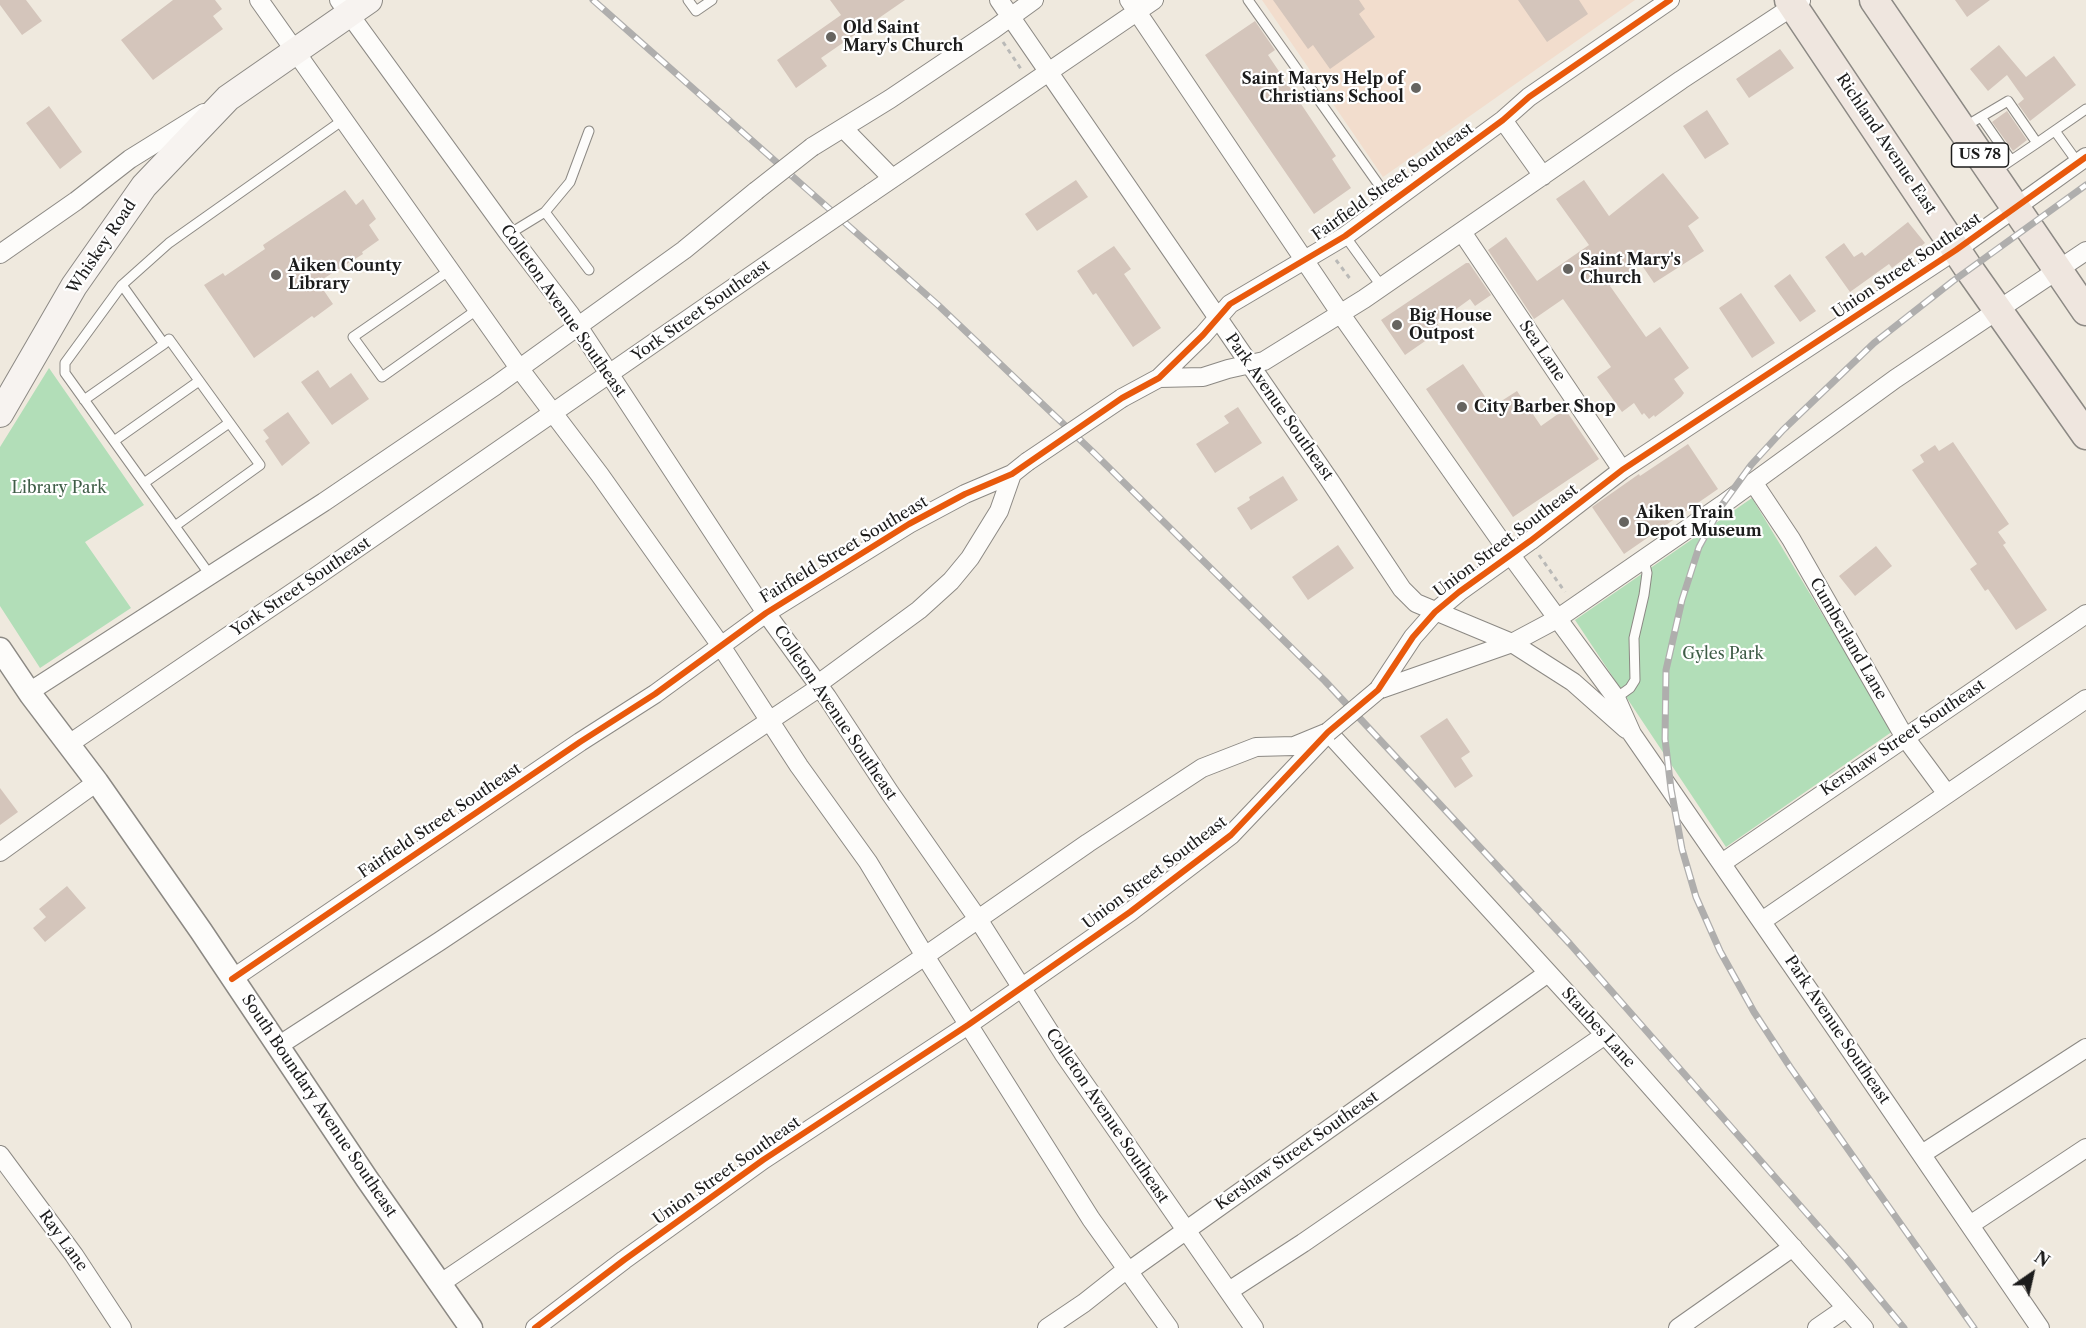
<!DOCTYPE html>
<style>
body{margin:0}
#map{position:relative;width:2086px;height:1328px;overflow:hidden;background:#efe9de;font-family:"Libre Caslon Text",serif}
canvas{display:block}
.north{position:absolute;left:2002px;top:1244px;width:60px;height:60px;-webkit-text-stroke:4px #fff;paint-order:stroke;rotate:34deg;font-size:16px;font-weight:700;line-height:24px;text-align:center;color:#1c1c1c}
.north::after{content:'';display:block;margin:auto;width:21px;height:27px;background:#1c1c1c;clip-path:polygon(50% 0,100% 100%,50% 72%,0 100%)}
</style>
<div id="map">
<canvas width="2086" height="1328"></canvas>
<div class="north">N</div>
</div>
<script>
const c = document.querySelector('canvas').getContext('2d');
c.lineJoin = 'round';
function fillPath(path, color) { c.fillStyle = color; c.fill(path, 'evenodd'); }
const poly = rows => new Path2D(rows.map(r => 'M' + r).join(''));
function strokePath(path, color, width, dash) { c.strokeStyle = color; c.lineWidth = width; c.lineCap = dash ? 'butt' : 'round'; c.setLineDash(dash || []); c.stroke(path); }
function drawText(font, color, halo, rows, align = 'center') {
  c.font = font + ' "Libre Caslon Text",serif'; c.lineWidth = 4.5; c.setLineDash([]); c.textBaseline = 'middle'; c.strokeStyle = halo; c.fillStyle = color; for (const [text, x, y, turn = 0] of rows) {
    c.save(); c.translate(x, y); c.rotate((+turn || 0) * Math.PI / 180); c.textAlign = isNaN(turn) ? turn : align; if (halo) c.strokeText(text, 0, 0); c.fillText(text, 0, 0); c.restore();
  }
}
fillPath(poly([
 [1262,0,1635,0,1383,177]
]), '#f2ddcd');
fillPath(poly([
 [49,368,144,505,85,542,131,608,40,668,0,606,0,447],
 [1752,498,1893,731,1726,847,1575,620]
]), '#b2deb8');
fillPath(poly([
 [0,0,26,0,42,21,22,35,0,5],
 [173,0,215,0,222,9,213,16,223,29,153,80,121,40],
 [830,0,905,0,821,58,827,66,796,88,777,60,841,15],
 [1273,0,1359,0,1365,9,1359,14,1375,37,1330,69,1313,45,1308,49],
 [1518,0,1579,0,1588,14,1547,42],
 [1955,0,1990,0,1967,17],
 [1255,21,1275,50,1268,55,1336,156,1332,159,1351,188,1314,214,1205,55],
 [1999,45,2026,77,2054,56,2076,85,2030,121,2018,104,2024,99,2007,75,1988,91,1970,69],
 [1780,49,1794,68,1749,98,1736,79],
 [49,106,82,152,60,169,26,123],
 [1707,110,1729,144,1705,159,1683,126],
 [2007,111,2027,140,2013,151,1992,122],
 [1663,173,1699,218,1688,226,1704,251,1654,283,1641,264,1610,286,1646,337,1660,327,1689,368,1674,379,1684,393,1681,397,1655,417,1654,415,1649,419,1644,413,1642,415,1634,403,1622,412,1597,377,1611,367,1563,299,1534,319,1488,250,1506,237,1537,281,1589,245,1556,199,1584,180,1609,216],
 [1076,180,1088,197,1037,231,1025,214],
 [345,190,356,205,363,199,376,219,369,225,379,240,362,252,363,254,318,282,333,304,314,318,312,316,254,358,204,285,223,273,225,276,265,249,263,245],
 [1908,222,1925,243,1892,268,1889,264,1850,292,1825,257,1844,243,1854,257,1862,252,1865,256],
 [1114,246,1131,269,1124,274,1161,328,1133,347,1096,293,1093,295,1077,271],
 [1466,263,1469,263,1491,295,1475,306,1470,299,1437,323,1441,330,1405,355,1381,320],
 [1790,274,1816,311,1800,322,1774,286],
 [1741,293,1775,343,1752,358,1719,308],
 [1463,364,1492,407,1517,391,1541,426,1565,409,1599,459,1513,517,1426,389],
 [318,370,330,388,351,373,369,399,332,425,301,382],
 [1238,407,1262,443,1215,473,1196,444,1229,423,1224,416],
 [288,412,310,443,282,466,265,441,269,438,263,430],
 [1953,442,2009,524,1998,532,2006,543,2003,545,2047,610,2016,630,1988,589,1985,591,1970,569,1977,564,1912,470,1924,462,1920,455,1935,445,1939,451],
 [1688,444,1718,489,1624,554,1592,507,1639,474,1640,476],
 [1283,476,1298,500,1251,530,1237,508,1250,500,1249,497],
 [1338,545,1354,568,1308,600,1292,577],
 [1876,546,1892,566,1855,596,1839,576],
 [1447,718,1470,752,1461,758,1473,776,1455,788,1420,736],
 [0,788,18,812,0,825],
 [67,886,86,908,45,942,33,928,46,917,39,909]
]), '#d4c5bb');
const service = poly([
 [688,0,696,11,712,0],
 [1248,0,1391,202],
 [1981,117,2011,160],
 [1964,127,2008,101,2037,143,1994,172],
 [2055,131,2078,163],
 [2037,143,2086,109],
 [545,212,589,270],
 [509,234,545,212,570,182,589,131],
 [1345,236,1382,287],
 [450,270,353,337,382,377,478,309],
 [122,285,164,344,169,339,260,465,175,526],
 [84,400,164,344],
 [114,441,199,381],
 [144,483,229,423],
 [210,575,65,373,65,363,122,285,169,243,343,120],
 [1616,698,1630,688,1635,680,1634,638,1644,595,1647,573,1644,560]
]);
const minor = poly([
 [259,0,519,368,600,475,721,646,799,766,868,862,925,956,1091,1219,1169,1328],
 [339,0,509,234,570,314,766,613,827,697,890,793,978,919,1063,1053,1254,1328],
 [999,0,1330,481,1402,589,1416,603,1512,643,1573,682,1626,729],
 [1129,0,1340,313,1510,554,1616,698,1632,734,1833,1025,2040,1328],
 [1503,120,1543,176],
 [843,128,892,178],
 [812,147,890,99,994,29,1034,0],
 [871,193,1154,0],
 [1462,232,1622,470],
 [0,254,76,201,130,159,204,113],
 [1159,378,1203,377,1228,369,1264,361,1364,299,1681,80,1801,1],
 [1122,398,1159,378,1203,335,1230,304,1345,236,1503,120,1529,97,1670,0],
 [1753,482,1791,539,1904,736,1947,794],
 [818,684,919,610,951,581,970,558,999,511,1012,474],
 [1378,690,1413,637,1435,612,1459,592,1530,541,1622,470,1956,250,2086,157],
 [1378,690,1512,643,1557,619,1722,505,1895,379,2086,251],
 [29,692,324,502,495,386,684,250,756,191],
 [1328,732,1605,1035,1864,1328],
 [69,744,314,578,804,239],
 [0,852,97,782],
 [1722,863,2086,614],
 [1762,921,2086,699],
 [232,979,580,742,655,694,766,613,909,524,965,494,1012,474,1027,462],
 [278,1046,440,941,820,687],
 [1922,1154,2086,1048],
 [0,1155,74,1255,122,1328],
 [1970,1225,2086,1148],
 [441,1283,925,956,1088,843,1202,768,1256,747,1294,746,1328,732],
 [1229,1291,1303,1243,1605,1035],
 [535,1328,624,1260,763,1160,968,1025,1130,912,1231,835,1326,735],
 [1047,1328,1084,1303,1122,1273,1129,1271,1548,973],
 [1678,1328,1793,1247],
 [1817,1328,1846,1308]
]);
const tertiary = poly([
 [0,649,31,695,97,782,201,931,367,1179,471,1328]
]);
const secondary = poly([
 [0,414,74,286,144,186,228,98,369,0]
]);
const primary = poly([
 [1789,0,1969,269,2086,435],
 [1874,0,2086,311]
]);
strokePath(service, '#8c8984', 11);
strokePath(minor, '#8c8984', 20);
strokePath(tertiary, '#8c8984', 25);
strokePath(secondary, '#8c8984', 28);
strokePath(primary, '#8c8984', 31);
strokePath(poly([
 [1003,42,1021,69],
 [1336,260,1351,280],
 [1539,555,1565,592]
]), '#b9b9b7', 3, [4.5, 4.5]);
strokePath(service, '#fdfcfa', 9);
strokePath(minor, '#fdfcfa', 18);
strokePath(tertiary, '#fdfcfa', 22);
strokePath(secondary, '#f7f3f0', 26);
strokePath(primary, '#efe6df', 28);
const rail = poly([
 [593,0,938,305,1094,453,1325,681,1570,944,1847,1259,1904,1328],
 [1974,1328,1790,1067,1754,1012,1720,951,1696,897,1682,849,1671,789,1665,739,1666,670,1682,600,1699,547,1722,505,1751,465,1783,430,1874,343,1953,281,2086,185]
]);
strokePath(rail, '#afaead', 7);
strokePath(rail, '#fff', 4.5, [14]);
const minorBridge = poly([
 [756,191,812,147],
 [804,239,871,193],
 [1027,462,1122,398],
 [1328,732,1378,690]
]);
strokePath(minorBridge, '#8c8984', 20, []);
strokePath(minorBridge, '#fdfcfa', 18);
strokePath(poly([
 [232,979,580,742,655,694,766,613,909,524,965,494,1012,474,1122,398,1159,378,1203,335,1230,304,1345,236,1503,120,1529,97,1670,0],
 [535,1328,624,1260,763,1160,968,1025,1130,912,1231,835,1328,732,1378,690,1413,637,1435,612,1459,592,1530,541,1622,470,1956,250,2086,157]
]), '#e8590c', 6);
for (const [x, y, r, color] of [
 [831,37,6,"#666460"],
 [1416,88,6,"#666460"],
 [1568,269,6,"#666460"],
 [276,275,6,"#666460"],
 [1397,325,6,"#666460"],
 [1462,407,6,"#666460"],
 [1624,522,6,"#666460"]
]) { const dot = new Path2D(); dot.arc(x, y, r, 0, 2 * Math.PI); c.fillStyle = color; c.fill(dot); strokePath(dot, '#fff', 2); }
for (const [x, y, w] of [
 [1980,155,57]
]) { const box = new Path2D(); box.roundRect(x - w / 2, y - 12, w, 24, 4.5); c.fillStyle = '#fff'; c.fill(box); strokePath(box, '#1c1c1c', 1.5); }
drawText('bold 15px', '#1c1c1c', null, [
 ["US 78",1980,155]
]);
drawText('bold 16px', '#1c1c1c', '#fff', [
 ["Old Saint",843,28],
 ["Mary's Church",843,46],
 ["Saint Marys Help of",1404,79,"right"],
 ["Christians School",1404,97,"right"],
 ["Saint Mary's",1580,260],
 ["Church",1580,278],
 ["Aiken County",288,266],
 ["Library",288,284],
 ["Big House",1409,316],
 ["Outpost",1409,334],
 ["City Barber Shop",1474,407],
 ["Aiken Train",1636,513],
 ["Depot Museum",1636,531]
], 'left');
drawText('16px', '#1c1c1c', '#fff', [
 ["Richland Avenue East",1886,144,56],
 ["Fairfield Street Southeast",1393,182,-35],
 ["Whiskey Road",102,247,-56],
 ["Union Street Southeast",1907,266,-34],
 ["Colleton Avenue Southeast",563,311,55],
 ["York Street Southeast",701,311,-35],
 ["Sea Lane",1542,351,56],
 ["Park Avenue Southeast",1279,407,55],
 ["Union Street Southeast",1506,541,-37],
 ["Fairfield Street Southeast",844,550,-31],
 ["York Street Southeast",301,587,-34],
 ["Cumberland Lane",1848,639,60],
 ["Colleton Avenue Southeast",835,713,56],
 ["Kershaw Street Southeast",1903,738,-34],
 ["Fairfield Street Southeast",440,821,-34],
 ["Union Street Southeast",1155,873,-37],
 ["Staubes Lane",1598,1028,48],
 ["Park Avenue Southeast",1837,1030,56],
 ["South Boundary Avenue Southeast",319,1106,56],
 ["Colleton Avenue Southeast",1107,1116,56],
 ["Kershaw Street Southeast",1297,1151,-35],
 ["Union Street Southeast",727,1171,-35],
 ["Ray Lane",63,1241,54]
]);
drawText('16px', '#3f5d47', '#fff', [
 ["Library Park",59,488],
 ["Gyles Park",1723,654]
]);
</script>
